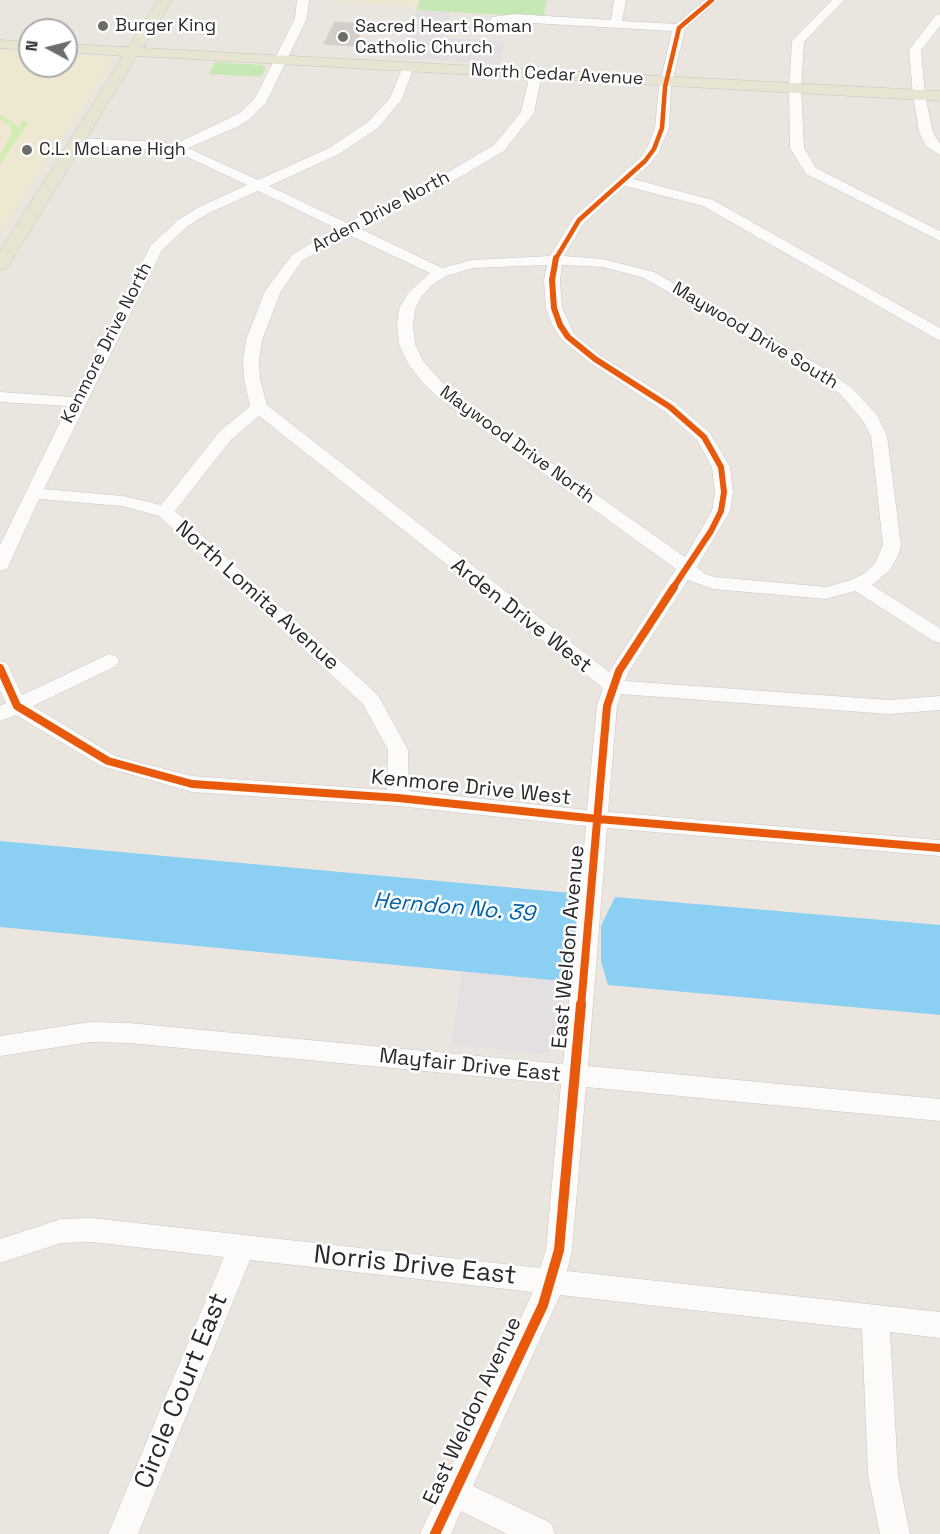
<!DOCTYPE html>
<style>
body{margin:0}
#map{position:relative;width:940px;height:1534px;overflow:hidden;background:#eae6df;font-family:"Space Grotesk",sans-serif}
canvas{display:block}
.north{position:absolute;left:18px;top:18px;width:60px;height:60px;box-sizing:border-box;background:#fff;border:2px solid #aaa;border-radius:50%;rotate:277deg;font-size:16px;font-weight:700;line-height:24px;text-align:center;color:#2a2a2a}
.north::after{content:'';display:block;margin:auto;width:21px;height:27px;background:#6d6c69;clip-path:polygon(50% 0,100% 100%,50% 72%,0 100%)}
</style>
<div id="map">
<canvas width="940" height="1534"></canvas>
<div class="north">N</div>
</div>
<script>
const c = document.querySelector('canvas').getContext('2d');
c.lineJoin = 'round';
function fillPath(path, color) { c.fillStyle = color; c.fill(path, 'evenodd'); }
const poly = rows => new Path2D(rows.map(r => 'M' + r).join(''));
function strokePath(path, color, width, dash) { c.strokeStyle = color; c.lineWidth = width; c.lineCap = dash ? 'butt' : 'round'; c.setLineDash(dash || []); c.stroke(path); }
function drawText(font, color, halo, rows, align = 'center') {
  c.font = font + ' "Space Grotesk",sans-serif'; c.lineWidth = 5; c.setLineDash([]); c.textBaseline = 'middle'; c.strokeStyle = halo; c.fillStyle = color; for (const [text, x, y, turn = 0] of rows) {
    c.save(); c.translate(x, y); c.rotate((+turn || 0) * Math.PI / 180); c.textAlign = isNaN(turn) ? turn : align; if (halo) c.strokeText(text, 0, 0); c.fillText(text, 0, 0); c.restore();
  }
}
fillPath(poly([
 [416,10,451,12,442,38,505,41,499,64,398,58],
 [462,971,562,981,553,1049,543,1054,451,1045]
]), '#e4e0e2');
fillPath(poly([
 [316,0,420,0,417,7],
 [0,50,30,52,30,66,66,66,66,54,114,58,0,235]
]), '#eee7d2');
fillPath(poly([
 [420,0,547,0,543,17,417,10],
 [215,62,262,65,266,68,261,77,209,74]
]), '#c6e8b4');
fillPath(poly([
 [0,115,12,121,18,128,23,121,29,122,0,164,0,155,12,133,10,126,0,119]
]), '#d2edb1');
fillPath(poly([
 [0,841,571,893,576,924,572,959,562,981,0,927],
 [615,897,940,925,940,1015,608,985,601,961,601,926]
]), '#8bd0f3');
const building = poly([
 [335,22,362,24,361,26,364,27,354,46,324,44,335,22]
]);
fillPath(building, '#d2cfca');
strokePath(building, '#d4d1cb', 1.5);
const minor = poly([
 [297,0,309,0,307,18,266,103,250,119,237,127,188,148,258,180,329,148,368,122,390,98,404,64,412,64,414,67,402,99,378,128,339,154,269,186,347,223,438,178,494,145,521,112,530,74,536,70,542,74,534,113,504,151,448,184,359,228,442,268,472,260,550,256,574,217,640,158,647,148,655,128,659,87,672,31,514,22,496,24,490,20,492,17,514,14,611,20,614,0,626,0,622,21,676,24,705,0,718,0,685,29,671,87,669,128,659,152,650,164,633,179,713,200,940,328,940,341,703,206,625,186,584,223,564,256,603,259,654,272,827,370,853,389,877,415,887,436,901,545,898,556,889,571,872,585,940,628,940,643,933,641,855,591,826,599,713,589,688,580,629,671,625,681,889,700,940,696,940,710,889,714,621,694,617,706,608,812,940,840,940,856,607,828,588,1066,940,1099,940,1121,586,1087,572,1250,567,1271,940,1312,940,1338,890,1332,898,1475,910,1534,880,1534,868,1475,862,1329,560,1295,473,1486,551,1523,555,1534,507,1534,461,1511,451,1534,420,1534,533,1292,250,1260,138,1534,108,1534,224,1257,92,1242,61,1243,0,1263,0,1239,61,1219,92,1218,540,1268,546,1250,561,1084,129,1043,90,1042,0,1056,0,1036,90,1022,129,1023,563,1064,586,826,398,806,192,792,101,766,16,715,0,721,0,706,6,703,0,690,0,661,7,663,22,695,109,654,116,656,119,661,116,666,33,706,115,756,192,776,387,790,388,750,363,704,159,516,122,506,39,499,9,565,7,569,0,571,0,545,68,406,0,402,0,392,73,397,151,245,178,220,199,207,247,185,185,156,161,150,76,146,69,142,76,138,161,142,173,145,240,113,255,98,295,18,297,0],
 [258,191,336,228,292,255,265,291,246,340,243,360,244,379,250,406,219,432,161,505,123,496,44,489,162,250,188,226,209,213,258,191],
 [347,234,430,273,407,294,399,309,397,325,399,344,407,362,422,382,439,398,676,569,609,672,267,405,260,379,259,360,262,340,281,291,302,261,347,234],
 [547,265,544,280,546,308,552,325,562,340,589,362,664,411,697,440,712,467,715,492,712,511,685,557,451,392,423,361,415,344,413,325,415,309,422,296,432,285,446,276,473,268,547,265],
 [562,265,603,267,644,278,815,376,841,395,863,421,871,436,883,545,875,563,865,573,851,580,826,587,715,577,705,574,697,567,730,511,733,492,730,467,710,433,676,403,601,356,574,334,562,308,560,280,562,265],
 [259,416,603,688,597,706,587,810,409,791,408,750,378,695,175,511,231,440,259,416],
 [832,0,844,0,804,42,801,88,804,148,816,168,940,231,940,241,806,174,790,148,789,88,792,41,832,0],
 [940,14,940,26,921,50,925,95,933,132,940,144,940,155,926,146,919,132,913,95,909,50,936,15,940,14]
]);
const major = poly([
 [158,0,172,0,143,48,940,91,940,101,137,56,9,265,6,269,0,270,0,251,123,56,66,52,66,44,128,47,158,0],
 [0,40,30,42,30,50,0,48,0,40]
]);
strokePath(minor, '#c7c5c5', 1);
strokePath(major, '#c5c4c1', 1);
fillPath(minor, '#fcfbfa');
fillPath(major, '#e8e4d2');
strokePath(poly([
 [555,260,579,220,645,161,654,149,662,128,665,87,679,28,712,0]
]), '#e8590c', 4.5);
strokePath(poly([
 [556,258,552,280,554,308,560,325,568,337,595,359,670,407,704,437,721,467,724,492,721,511,711,531,673,588]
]), '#e8590c', 6);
strokePath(poly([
 [0,668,17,706,108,761,192,784,398,798,598,819,940,848],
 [581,1006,607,706,619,671,674,587]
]), '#e8590c', 8);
strokePath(poly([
 [435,1534,543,1305,559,1250,581,1004]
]), '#e8590c', 10);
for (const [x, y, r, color] of [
 [103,26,6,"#6d6c69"],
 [343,37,6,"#6d6c69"],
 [27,150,6,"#6d6c69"]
]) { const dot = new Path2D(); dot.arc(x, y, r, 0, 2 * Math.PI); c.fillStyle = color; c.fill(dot); strokePath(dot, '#fff', 2); }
drawText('18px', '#2a2a2a', '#fff', [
 ["Burger King",115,26],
 ["Sacred Heart Roman",355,27],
 ["Catholic Church",355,48],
 ["C.L. McLane High",39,150]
], 'left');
drawText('18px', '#2a2a2a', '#fff', [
 ["North Cedar Avenue",557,75,3],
 ["Arden Drive North",381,212,-28],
 ["Maywood Drive South",755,336,31],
 ["Kenmore Drive North",107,343,-63],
 ["Maywood Drive North",517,445,36]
]);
drawText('21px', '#2a2a2a', '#fff', [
 ["North Lomita Avenue",257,596,42],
 ["Arden Drive West",521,616,38],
 ["Kenmore Drive West",471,788,6],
 ["East Weldon Avenue",569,947,-85],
 ["Mayfair Drive East",470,1066,6],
 ["East Weldon Avenue",473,1411,-65]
]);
drawText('italic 22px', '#0062a8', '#fff', [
 ["Herndon No. 39",454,908,5]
]);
drawText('26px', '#2a2a2a', '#fff', [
 ["Norris Drive East",415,1266,6],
 ["Circle Court East",182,1391,-68]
]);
</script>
